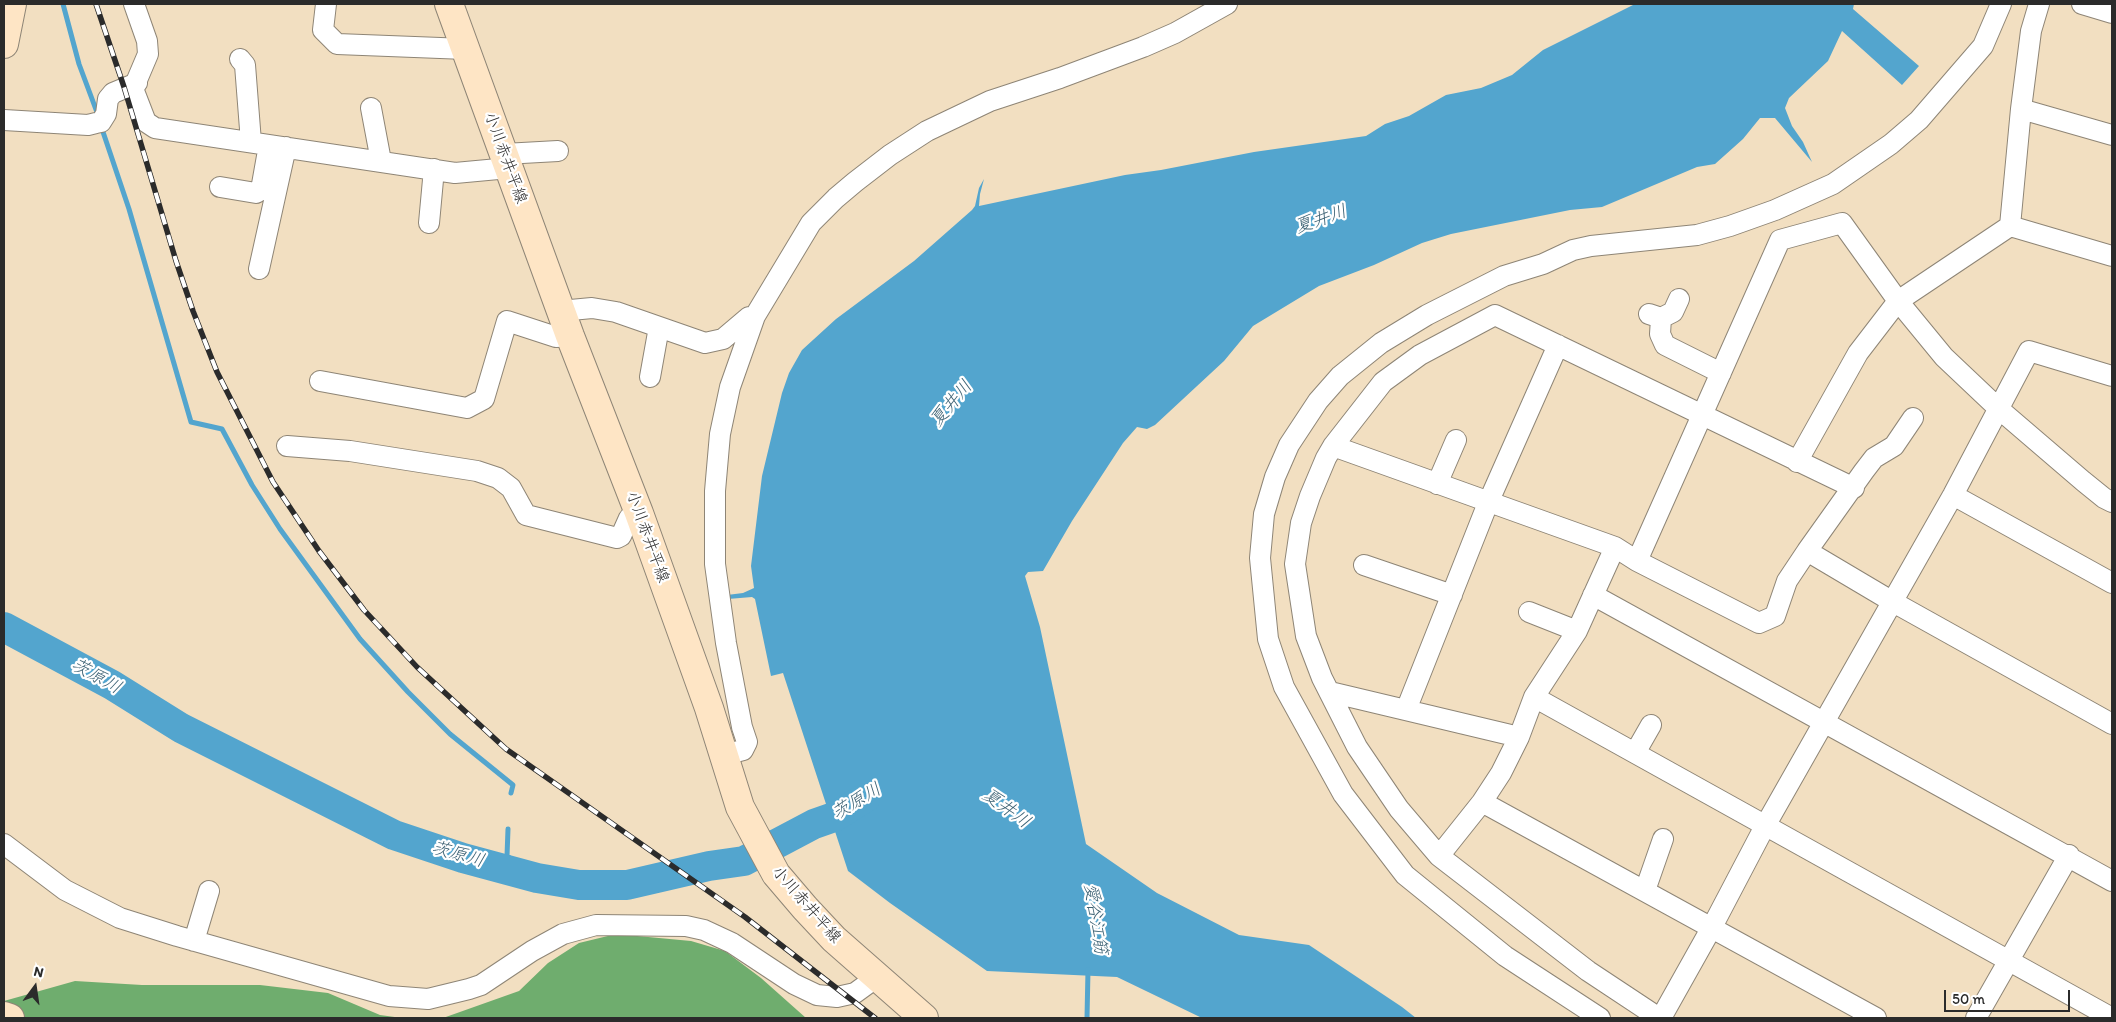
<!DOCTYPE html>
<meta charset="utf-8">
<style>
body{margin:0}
#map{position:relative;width:2116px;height:1022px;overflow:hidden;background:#f2dfc1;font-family:Itim,sans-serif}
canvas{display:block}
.frame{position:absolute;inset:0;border:5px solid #2b2b2b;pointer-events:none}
.north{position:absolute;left:10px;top:962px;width:50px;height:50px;-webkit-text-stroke:4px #fff;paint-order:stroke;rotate:14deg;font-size:14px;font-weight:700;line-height:20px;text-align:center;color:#2b2b2b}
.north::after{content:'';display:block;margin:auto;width:18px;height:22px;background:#2b2b2b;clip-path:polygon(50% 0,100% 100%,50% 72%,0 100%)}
.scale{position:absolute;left:1944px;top:990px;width:126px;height:22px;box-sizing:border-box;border:2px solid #2b2b2b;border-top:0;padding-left:6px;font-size:15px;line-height:18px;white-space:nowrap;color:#2b2b2b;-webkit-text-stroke:4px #fff;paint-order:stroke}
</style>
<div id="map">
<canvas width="2116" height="1022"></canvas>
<div class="frame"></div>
<div class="north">N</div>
<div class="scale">50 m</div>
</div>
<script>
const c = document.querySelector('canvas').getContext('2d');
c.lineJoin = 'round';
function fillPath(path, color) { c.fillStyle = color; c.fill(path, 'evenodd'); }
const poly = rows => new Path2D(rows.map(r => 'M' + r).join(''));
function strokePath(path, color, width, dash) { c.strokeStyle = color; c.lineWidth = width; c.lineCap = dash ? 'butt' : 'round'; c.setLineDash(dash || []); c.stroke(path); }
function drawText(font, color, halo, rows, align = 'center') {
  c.font = font + ' Itim,"Klee One",sans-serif'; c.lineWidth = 4.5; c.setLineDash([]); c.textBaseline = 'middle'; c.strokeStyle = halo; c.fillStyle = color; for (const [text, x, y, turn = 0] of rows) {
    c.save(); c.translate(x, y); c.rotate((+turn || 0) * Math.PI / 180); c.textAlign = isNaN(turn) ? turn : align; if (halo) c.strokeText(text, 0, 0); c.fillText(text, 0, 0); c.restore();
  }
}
fillPath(poly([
 [616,934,691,941,725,951,761,978,806,1018,443,1018,519,991,548,963,579,943],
 [75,981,142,985,260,985,328,993,380,1015,402,1018,4,1018,4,1001]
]), '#6fad6e');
fillPath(poly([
 [1635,4,1854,4,1853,9,1919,66,1902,85,1842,31,1828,61,1789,98,1785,108,1792,126,1803,142,1812,162,1775,118,1760,118,1743,139,1715,164,1697,167,1602,207,1570,210,1451,234,1422,243,1374,265,1319,286,1253,326,1224,361,1155,425,1147,429,1137,427,1123,443,1072,521,1043,571,1028,572,1025,576,1040,627,1086,844,1157,893,1239,935,1309,945,1402,1007,1416,1018,1202,1018,1117,977,987,971,890,903,848,871,783,673,771,676,755,599,752,597,728,599,727,595,743,593,754,588,751,566,762,476,782,393,789,373,802,350,836,319,914,261,972,210,975,206,979,188,984,179,980,194,979,206,1125,175,1161,170,1254,152,1366,136,1385,124,1409,116,1446,95,1481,88,1512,75,1543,50]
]), '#53a5ce');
strokePath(poly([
 [63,4,79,64,98,115],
 [101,126,129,209,191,422,222,429,252,485,280,529,360,639,408,692,450,734,513,785,511,793],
 [508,829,507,856,537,878],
 [1087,1018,1088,970]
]), '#53a5ce', 5);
strokePath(poly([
 [4,627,112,685,181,728,394,835,463,858,537,878,579,885,627,885,709,866,744,861,814,824,834,817,865,798]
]), '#53a5ce', 30);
const street = poly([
 [134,4,147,41,148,54,134,87,134,91,146,122,155,128,455,173,509,168],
 [326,4,323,30,337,44,466,49],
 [2082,4,2112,13],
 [240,59,245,65,251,142],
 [371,108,381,161],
 [2021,109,2112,135],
 [4,120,88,125,96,123,101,122,106,114,108,99,113,93,137,83],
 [504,154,558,151],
 [220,187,256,193,261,190,269,145],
 [429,223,434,169],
 [2010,226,2021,109,2031,31,2039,4],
 [2010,226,2112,256],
 [259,269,286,147],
 [560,311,592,308,616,312,705,343,723,339,749,317,755,316],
 [1649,314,1661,318,1673,312,1679,299],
 [1661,318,1660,334,1665,345,1721,373],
 [650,377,659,327],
 [320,381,467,408,484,399,507,321,556,337,570,336],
 [287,446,350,451,477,471,498,478,511,488,526,515,617,538,621,536,629,518,639,513],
 [1333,446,1615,547,1637,561,1759,623,1775,616,1787,581,1807,551,1864,471,1874,458,1894,446,1913,418],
 [1797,462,1858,353,1898,301,2010,226],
 [1437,484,1456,440],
 [1953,495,2112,583],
 [1807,551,1893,602,2112,724],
 [1637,561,1780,240,1842,223,1898,301,1944,357,1999,409,2083,481,2104,498,2112,502],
 [1364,565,1452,595],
 [1593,595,2112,881],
 [1529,612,1577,631],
 [1330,692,1519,737],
 [1534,697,2112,1018],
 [1406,710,1488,503,1558,345],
 [1635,753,1651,725],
 [724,755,743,750,747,742,742,727,726,643,715,564,715,491,720,434,730,387,755,316,811,223,836,198,855,182,890,155,927,131,990,101,1060,78,1143,47,1175,33,1227,4],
 [1482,802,1876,1018],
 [4,844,65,890,120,918,177,936,389,996,428,999,469,989,481,985,532,951,563,934,596,925,686,926,704,930,732,943,794,984,817,995,837,997,855,993,877,977],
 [1439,856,1482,802,1501,773,1519,737,1534,697,1577,631,1615,547],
 [1644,890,1648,882,1663,839],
 [194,941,209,891],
 [1600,1018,1505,956,1405,875,1343,794,1284,687,1268,639,1260,558,1264,514,1275,477,1289,445,1318,401,1340,376,1381,343,1427,315,1504,276,1543,264,1573,250,1591,246,1697,235,1730,226,1775,210,1833,184,1891,144,1919,120,1983,46,2001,4],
 [1659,1018,1588,971,1439,856,1399,809,1357,747,1322,678,1306,636,1295,564,1301,523,1310,496,1326,458,1333,446,1383,382,1420,355,1495,315,1854,488],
 [1661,1018,1712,927,1765,826,1953,495,2029,351,2112,376],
 [1976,1018,2069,855]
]);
const secondary = poly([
 [449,4,570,336,639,513,709,708,740,807,776,874,805,908,834,939,924,1018],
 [4,44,12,4],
 [4,1016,10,1018]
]);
strokePath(street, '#8e8576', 22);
strokePath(secondary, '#8e8576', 30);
strokePath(street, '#fff', 20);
strokePath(secondary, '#fee5c5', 28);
const rail = poly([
 [96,4,124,87,176,261,193,311,217,372,273,482,319,551,364,610,417,667,506,749,745,917,875,1018]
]);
strokePath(rail, '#2b2b2b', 5.5);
strokePath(rail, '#fff', 4, [11]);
drawText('16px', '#2b2b2b', '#fff', [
 ["小川赤井平線",505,158,70],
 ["小川赤井平線",647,537,70],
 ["小川赤井平線",806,905,49]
]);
drawText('italic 18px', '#3d6274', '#fff', [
 ["夏井川",1321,220,-19],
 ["夏井川",952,404,-50],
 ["茨原川",96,677,29],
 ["茨原川",857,802,-31],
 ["夏井川",1006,809,36],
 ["茨原川",458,855,16],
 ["愛谷江筋",1095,919,81]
]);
</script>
